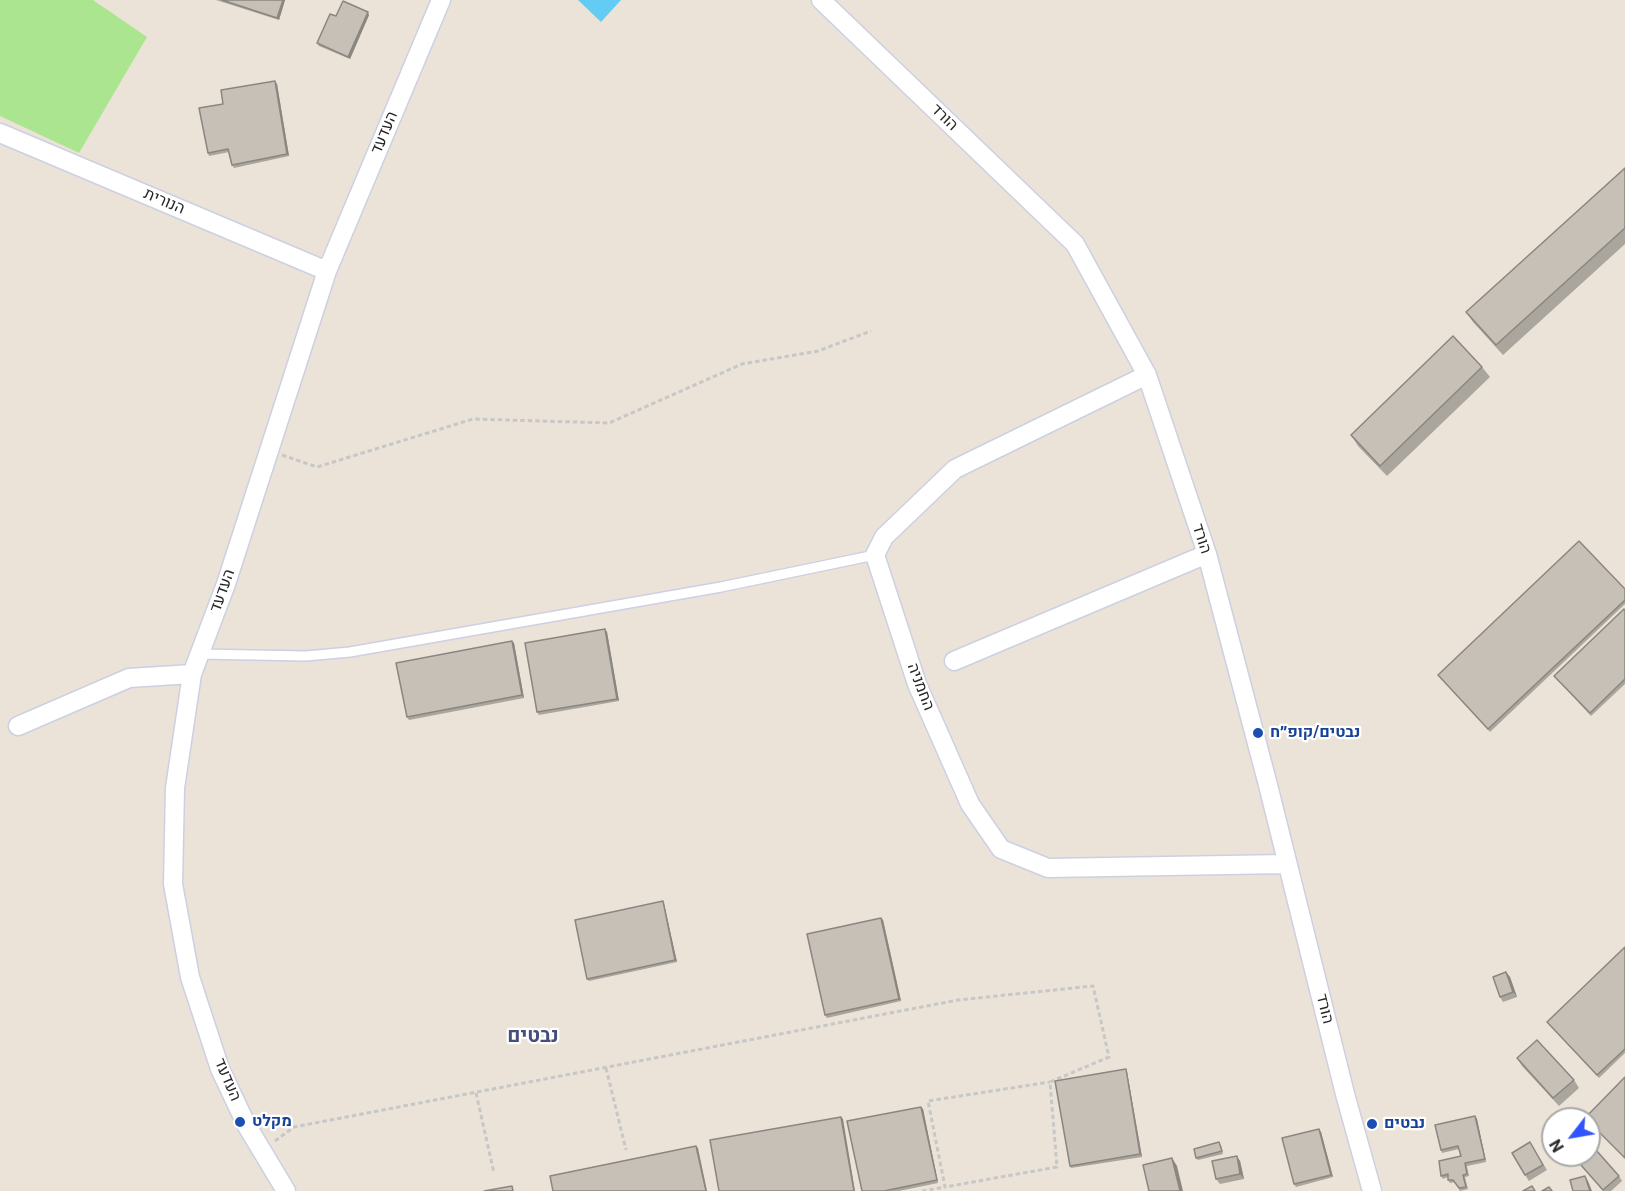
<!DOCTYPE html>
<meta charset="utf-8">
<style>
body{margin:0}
#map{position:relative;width:1625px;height:1191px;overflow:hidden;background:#ebe3d7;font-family:Roboto,sans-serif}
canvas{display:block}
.north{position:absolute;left:1541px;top:1107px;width:60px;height:60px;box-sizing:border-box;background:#fff;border:2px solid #a9a9a9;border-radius:50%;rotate:239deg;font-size:16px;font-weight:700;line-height:24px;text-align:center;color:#272727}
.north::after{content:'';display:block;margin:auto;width:21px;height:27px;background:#3054ff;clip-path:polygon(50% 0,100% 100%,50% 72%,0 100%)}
</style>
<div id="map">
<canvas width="1625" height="1191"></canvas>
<div class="north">N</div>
</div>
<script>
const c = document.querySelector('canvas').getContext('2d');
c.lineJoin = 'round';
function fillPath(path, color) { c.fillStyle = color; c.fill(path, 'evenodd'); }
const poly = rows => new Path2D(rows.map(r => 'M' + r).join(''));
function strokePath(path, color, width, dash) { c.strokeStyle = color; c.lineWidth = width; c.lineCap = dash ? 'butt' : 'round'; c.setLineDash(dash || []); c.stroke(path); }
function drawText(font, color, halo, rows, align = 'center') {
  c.font = font + ' Roboto,Heebo,sans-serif'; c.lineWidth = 4.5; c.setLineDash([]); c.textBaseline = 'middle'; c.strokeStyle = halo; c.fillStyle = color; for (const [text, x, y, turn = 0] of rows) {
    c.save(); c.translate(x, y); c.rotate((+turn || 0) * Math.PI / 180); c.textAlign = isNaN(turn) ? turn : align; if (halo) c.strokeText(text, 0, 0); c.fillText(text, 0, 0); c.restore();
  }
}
fillPath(poly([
 [0,0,93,0,147,37,79,153,0,116]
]), '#ace590');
fillPath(poly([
 [578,0,621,0,601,22]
]), '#63ccf4');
const service = poly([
 [199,654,306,656,350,652,721,587,875,555]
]);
const minor = poly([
 [821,0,1075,244,1147,375,1207,554,1268,785,1345,1094,1372,1191],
 [0,133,327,271],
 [1147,375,955,469,884,537,875,555,917,684,970,804,1001,849,1048,868,1287,864],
 [954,661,1207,554],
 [18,726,129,678,192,674],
 [286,1191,247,1126,220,1069,190,977,173,884,175,788,192,674,226,584,327,271,441,0]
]);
strokePath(service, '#cdd0e2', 12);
strokePath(minor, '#cdd0e2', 21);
strokePath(poly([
 [282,455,317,467,473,419,609,423,742,364,818,351,871,331],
 [606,1068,626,1150],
 [476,1093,494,1173],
 [275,1141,294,1127,958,1000,1093,986,1109,1057,1050,1082,1057,1167,945,1187,928,1101,1050,1082],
 [922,1191,945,1187]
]), '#c7c7c7', 3, [4.5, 3]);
strokePath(service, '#fff', 9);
strokePath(minor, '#fff', 18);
fillPath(poly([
 [216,0,285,0,279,20],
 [369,15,350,59,319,46,317,43],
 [277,84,289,156,234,168,232,165,229,152,209,156,208,153,223,104],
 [1625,168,1625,244,1503,355,1473,322,1466,312],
 [1482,367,1490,377,1387,476,1358,446,1351,435],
 [1625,589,1625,604,1490,732,1438,675],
 [1625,611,1625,684,1591,716,1554,676],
 [605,629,607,632,619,701,539,715,537,712],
 [512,641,514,643,524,698,409,720,407,717],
 [664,904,677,962,589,981,587,979],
 [881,918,883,920,901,1001,827,1018,825,1015],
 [1625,947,1625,1053,1599,1078,1547,1022],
 [1506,972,1510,977,1517,997,1503,1002,1500,997],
 [1517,1058,1574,1080,1579,1088,1559,1106,1522,1066],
 [1127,1072,1142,1157,1071,1168,1070,1166],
 [923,1109,938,1183,899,1191,862,1191],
 [1475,1116,1477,1119,1486,1162,1467,1166,1469,1176,1465,1177,1468,1189,1460,1191,1455,1182,1450,1183,1448,1180,1448,1177,1443,1179,1441,1176,1461,1156,1459,1149,1442,1153,1441,1150],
 [1321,1132,1333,1177,1296,1187,1294,1184],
 [1221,1145,1223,1154,1198,1160,1196,1158],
 [1533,1147,1547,1170,1529,1181,1525,1175],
 [1240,1161,1244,1179,1220,1184,1216,1179],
 [1580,1164,1619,1176,1622,1181,1611,1191,1603,1191]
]), '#aaa59d');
fillPath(poly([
 [283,0,285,0,279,20,277,18],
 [368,12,369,15,350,59,348,57],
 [275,81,277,84,289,156,287,154],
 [605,629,607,632,619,701,617,699],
 [512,641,514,643,524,698,522,695],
 [663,901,664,904,677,962,675,960],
 [881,918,883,920,901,1001,899,999],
 [1506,972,1510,977,1517,997,1513,992],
 [1126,1069,1127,1072,1142,1157,1140,1154],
 [921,1107,923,1109,938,1183,937,1180],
 [1475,1116,1477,1119,1486,1162,1485,1159],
 [841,1117,843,1119,855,1191,854,1191],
 [1319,1129,1321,1132,1333,1177,1331,1175],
 [696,1146,698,1148,707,1191,706,1191],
 [1237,1156,1240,1161,1244,1179,1240,1174],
 [1172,1158,1177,1166,1183,1191,1180,1191],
 [1585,1176,1588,1181,1592,1191,1590,1191]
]), '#8b8680');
const building = poly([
 [222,0,283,0,277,18,222,0],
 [343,1,368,12,348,57,317,43,330,14,336,16,343,1],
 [275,81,287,154,232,165,228,149,208,153,199,108,223,104,221,90,275,81],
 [1625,168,1625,228,1496,345,1466,312,1625,168],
 [1453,336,1482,367,1380,466,1351,435,1453,336],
 [1579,541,1625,589,1625,600,1488,729,1438,675,1579,541],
 [1624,609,1625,611,1625,679,1590,713,1554,676,1624,609],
 [605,629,617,699,537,712,525,643,605,629],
 [512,641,522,695,407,717,396,663,512,641],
 [663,901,675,960,587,979,575,920,663,901],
 [881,918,899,999,825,1015,807,934,881,918],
 [1625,947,1625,1049,1597,1075,1547,1022,1625,947],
 [1506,972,1513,992,1500,997,1493,977,1506,972],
 [1537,1040,1574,1080,1553,1098,1517,1058,1537,1040],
 [1126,1069,1140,1154,1070,1166,1055,1081,1126,1069],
 [1625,1077,1625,1158,1589,1122,1589,1119,1585,1118,1625,1077],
 [921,1107,937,1180,884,1191,862,1191,847,1121,921,1107],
 [1475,1116,1485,1159,1465,1163,1467,1174,1463,1175,1466,1187,1459,1188,1453,1180,1448,1180,1448,1174,1441,1176,1439,1161,1461,1156,1458,1146,1441,1150,1435,1125,1475,1116],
 [841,1117,854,1191,719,1191,710,1140,841,1117],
 [1319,1129,1331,1175,1294,1184,1282,1138,1319,1129],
 [1219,1142,1222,1151,1196,1158,1194,1149,1219,1142],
 [1530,1142,1543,1165,1525,1175,1512,1153,1530,1142],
 [696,1146,706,1191,553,1191,550,1176,696,1146],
 [1596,1150,1619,1176,1603,1190,1580,1164,1596,1150],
 [1237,1156,1240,1174,1216,1179,1212,1161,1237,1156],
 [1172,1158,1180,1191,1149,1191,1143,1165,1172,1158],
 [1585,1176,1590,1191,1573,1191,1570,1180,1585,1176],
 [512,1186,513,1191,484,1191,512,1186],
 [1532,1186,1535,1191,1523,1191,1532,1186],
 [1549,1187,1552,1191,1542,1191,1549,1187]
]);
fillPath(building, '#c6c0b7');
strokePath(building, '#8b8680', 1.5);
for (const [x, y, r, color] of [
 [1258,733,6,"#1a4fb4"],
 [240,1122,6,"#1a4fb4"],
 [1372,1124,6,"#1a4fb4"]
]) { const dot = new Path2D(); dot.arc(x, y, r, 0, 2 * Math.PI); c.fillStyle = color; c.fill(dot); strokePath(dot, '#fff', 2); }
drawText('16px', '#272727', '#fff', [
 ["הורד",944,118,44],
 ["העדעד",385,133,-67],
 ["הנורית",164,202,23],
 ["הורד",1201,539,72],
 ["העדעד",223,591,-70],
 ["החמניה",920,687,69],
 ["הורד",1324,1009,76],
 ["העדעד",227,1080,67]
]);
drawText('bold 16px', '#164399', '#fff', [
 ["נבטים/קופ״ח",1270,733],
 ["מקלט",252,1122],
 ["נבטים",1384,1124]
], 'left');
drawText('bold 20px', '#464f79', '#fff', [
 ["נבטים",533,1037]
]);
</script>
